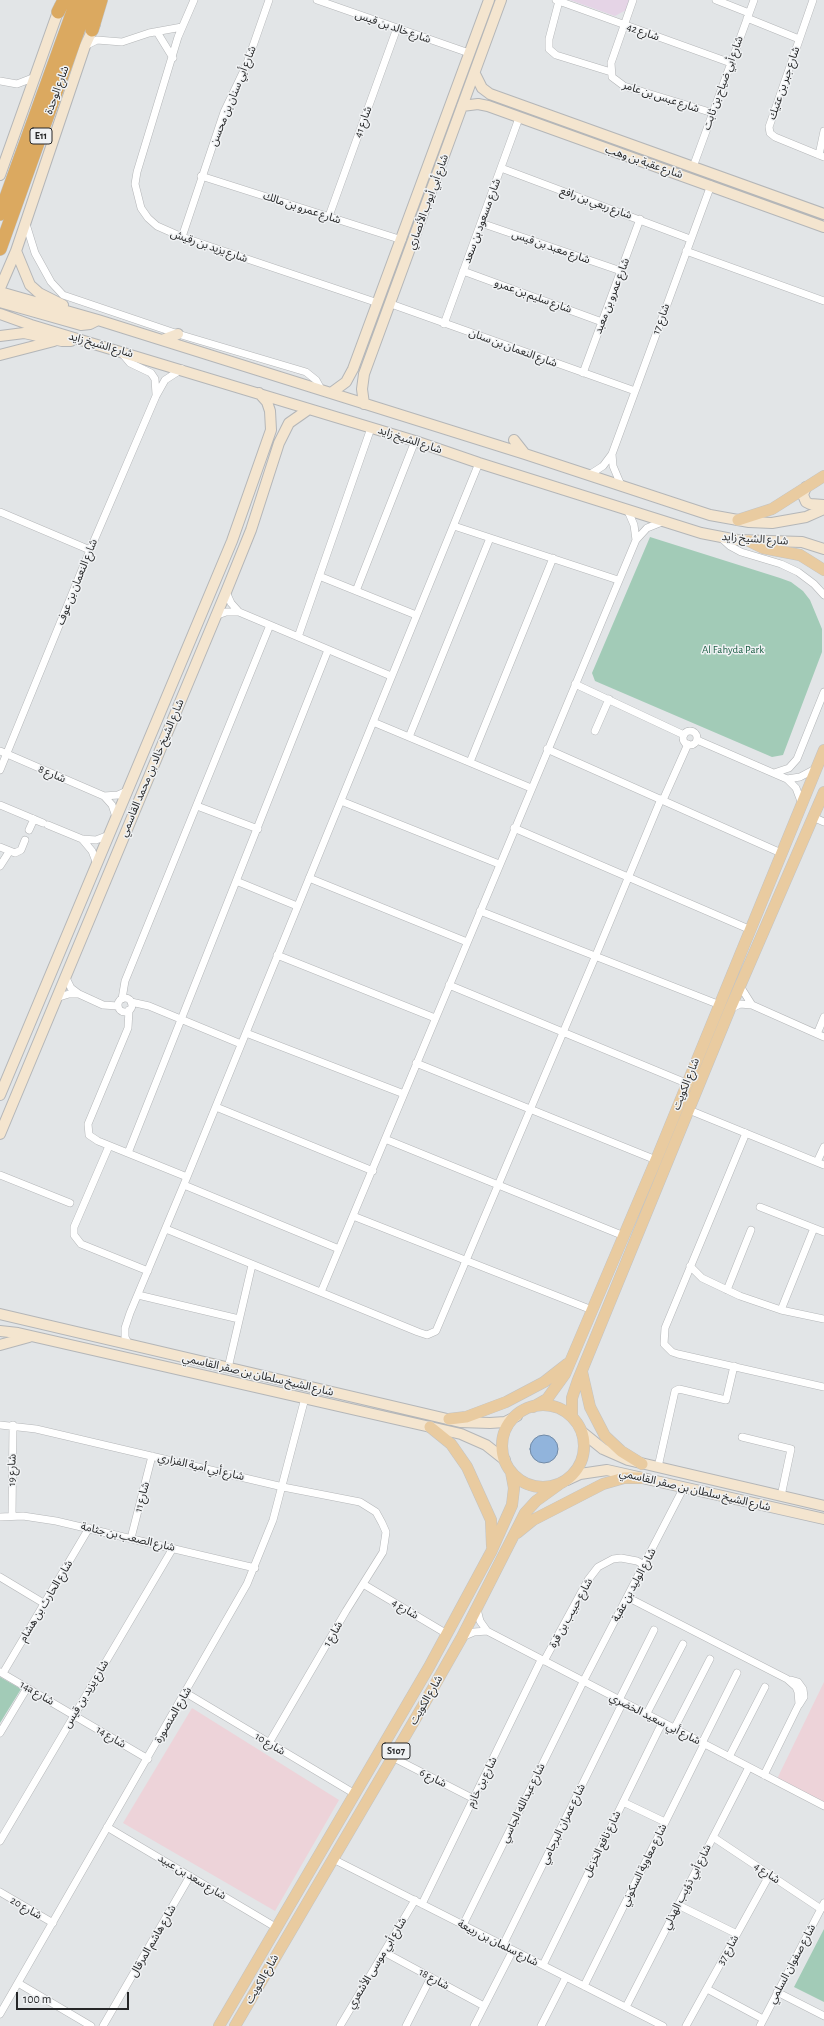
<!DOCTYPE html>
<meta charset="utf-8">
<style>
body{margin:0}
#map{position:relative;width:824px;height:2026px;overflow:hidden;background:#e2e5e7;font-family:"Alegreya Sans",sans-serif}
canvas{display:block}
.scale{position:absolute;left:16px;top:1992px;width:113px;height:18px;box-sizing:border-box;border:2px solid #262728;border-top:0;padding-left:5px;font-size:12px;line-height:14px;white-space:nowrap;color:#262728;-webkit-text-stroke:3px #f0f2f4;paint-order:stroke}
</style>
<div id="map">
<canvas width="824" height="2026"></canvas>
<div class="scale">100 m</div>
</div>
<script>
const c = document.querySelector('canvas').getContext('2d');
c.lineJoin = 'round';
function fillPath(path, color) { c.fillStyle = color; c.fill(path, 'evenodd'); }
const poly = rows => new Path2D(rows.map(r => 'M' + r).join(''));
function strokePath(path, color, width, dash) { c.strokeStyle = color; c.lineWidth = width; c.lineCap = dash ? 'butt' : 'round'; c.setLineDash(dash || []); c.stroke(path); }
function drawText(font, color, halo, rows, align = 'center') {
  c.font = font + ' "Alegreya Sans","Noto Sans Arabic",sans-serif'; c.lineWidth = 3; c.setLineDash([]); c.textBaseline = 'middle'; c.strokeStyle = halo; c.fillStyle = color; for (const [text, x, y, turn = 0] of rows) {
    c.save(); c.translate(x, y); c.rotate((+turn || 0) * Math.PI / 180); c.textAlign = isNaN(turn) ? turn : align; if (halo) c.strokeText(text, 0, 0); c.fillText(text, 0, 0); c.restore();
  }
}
fillPath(poly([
 [570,0,631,0,628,9,615,16]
]), '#e5d4e6');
fillPath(poly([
 [824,1682,824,1804,777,1779],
 [192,1708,339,1800,275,1911,123,1823]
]), '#edd3d9');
fillPath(poly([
 [650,537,780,578,791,582,803,591,810,600,822,629,822,652,783,755,772,757,595,681,592,673],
 [0,1677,21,1689,0,1723],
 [824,1929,824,2002,794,1987]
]), '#a2cbb7');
const water = poly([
 '530 1449a14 14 0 1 1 28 0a14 14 0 1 1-28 0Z'
]);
fillPath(water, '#91b4dc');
strokePath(water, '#718aa6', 1);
const street = poly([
 [194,0,178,37,137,172,135,184,141,208,148,218,157,226,182,237,378,303],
 [317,0,469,53],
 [556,0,731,63],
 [633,0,611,63,612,77,624,86,713,113],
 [716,0,749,13],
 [813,0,769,127,770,133,775,137,824,157],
 [559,1,549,39,549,49,556,55,611,72],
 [747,18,799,39],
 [157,32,173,58],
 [85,46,97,40,122,42,149,33,182,27],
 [0,81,17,84,35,77],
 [819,155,824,131],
 [693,167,754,0],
 [501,168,690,239],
 [201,176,402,240],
 [329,216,397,28],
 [481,223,621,271],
 [26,224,35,253,51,282,63,295,178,334,306,372,316,380,322,391],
 [182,237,224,112,246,66,269,0],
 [686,251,824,301],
 [463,271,602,322],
 [391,304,635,391],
 [444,324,519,118],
 [120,351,130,363,151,373,155,379,156,394],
 [583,373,640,219],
 [612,454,613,466,621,485],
 [589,475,603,466,612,454,711,185],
 [628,511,634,525,636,540],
 [0,512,90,550],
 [454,526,618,580],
 [720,537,730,546,741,552,781,564,798,572,814,584,824,595],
 [319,576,416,615],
 [356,591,415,441],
 [226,592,231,603,239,612,391,676],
 [215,616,226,612,239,612],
 [298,637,371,428],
 [575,684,684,735],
 [373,722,531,788],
 '683 738a7 7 0 1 1 14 0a7 7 0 1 1-14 0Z',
 [595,731,609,699],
 [409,737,490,538],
 [697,740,787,779,796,788,802,804],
 [547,749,781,853],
 [0,751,104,796,112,805,116,817],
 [470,762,553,558],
 [0,770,90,550,156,396,165,380,182,369],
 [774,773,789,768,797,759,824,692],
 [787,779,800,777,815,769],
 [104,796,118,795,127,791],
 [663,800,688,744],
 [341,801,499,864],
 [0,805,43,823],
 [197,806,258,829],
 [813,817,824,822],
 [48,825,82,839,96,840,109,835],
 [514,828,751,930],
 [29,830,34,819],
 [82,839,92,851,97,864],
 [0,847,15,853,21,850,25,840],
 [0,866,9,852],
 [309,878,467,942],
 [236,881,297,906],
 [480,911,720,1005],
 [277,955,435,1018],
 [65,976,71,988,79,994,103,1005,118,1006],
 [449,985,686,1083],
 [740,986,752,1005],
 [56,998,69,994,79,994],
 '118 1005a7 7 0 1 1 14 0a7 7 0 1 1-14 0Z',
 [122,999,125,981,270,625],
 [131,1002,149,1006,241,1044],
 [730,1009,740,1004,752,1005,824,1037],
 [129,1010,128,1028,88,1124,89,1135,98,1141,187,1177],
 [246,1033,404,1094],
 [817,1034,824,1017],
 [416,1063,656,1160],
 [216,1107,373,1171],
 [689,1110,824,1165],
 [746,1133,665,1328,664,1344,672,1352,678,1354,824,1387],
 [385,1139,624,1236],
 [109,1146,74,1227,74,1235,81,1244,148,1271],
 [128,1153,328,650],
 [817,1162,824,1147],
 [0,1175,70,1203],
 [184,1185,339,1249],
 [760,1207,824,1232],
 [353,1216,592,1310],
 [166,1229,418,1332,427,1335,436,1331,596,955,661,799],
 [690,1266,702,1278,740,1296,781,1310,824,1319],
 [727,1290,751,1230],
 [321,1292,636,540,647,528,662,522],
 [138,1295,239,1319],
 [781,1310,814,1228],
 [129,1345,125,1337,125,1328,130,1313,187,1177,479,463],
 [228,1368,252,1265],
 [0,1425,36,1429,283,1487,360,1502,376,1512,382,1523,386,1532,383,1552,346,1611,269,1743],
 [742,1437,791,1449,781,1496],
 [658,1467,675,1391,679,1389,726,1400,734,1366],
 [12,1516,13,1425],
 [0,1517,23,1516,56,1521,255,1568],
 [131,1538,152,1456],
 [0,1577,45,1604],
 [363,1584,447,1634],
 [627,1597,787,1679,796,1687,798,1692,799,1704,764,1775],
 [477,1609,480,1621,487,1631,824,1806],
 [462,1637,474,1632,487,1631],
 [544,1661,588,1580,598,1567,613,1559,621,1558,637,1561,644,1565],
 [0,1672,148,1759],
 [3,1673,89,1528],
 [791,1680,798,1682,803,1689,804,1697,799,1705],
 [186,1693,355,1794],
 [619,1700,654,1630],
 [646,1715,683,1644],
 [674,1729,710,1659],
 [0,1733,27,1688],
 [702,1743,737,1673],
 [392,1757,474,1799],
 [729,1757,765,1687],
 [623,1802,665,1822],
 [107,1827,277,1928],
 [713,1837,821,1909],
 [0,1841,173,1548],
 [333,1859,663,2026],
 [0,1892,53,1923],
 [422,1904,541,1660],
 [678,1905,737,1934],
 [463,1925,583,1682,684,1487],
 [503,1945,623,1702],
 [384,1952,484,2006],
 [543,1965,662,1723],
 [18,1983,91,2026],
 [584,1986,704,1744],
 [707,1989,763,2019],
 [777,1992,824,2016],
 [626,2007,749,1767],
 [0,2014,247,1584,273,1520,305,1398],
 [103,2026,190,1876],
 [340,2026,415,1900],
 [406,2026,431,1977],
 [474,2026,513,1950],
 [541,2026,566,1977],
 [686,2026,770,1874],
 [760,2026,824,1903]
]);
const secondary = poly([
 [475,74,482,88,490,94,824,214],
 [462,106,478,104,488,106,824,227],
 [0,175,60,6],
 [16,251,30,285,39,293,63,305],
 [0,288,16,251,85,46,95,24],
 [0,292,98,320,525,454,710,515,749,522,772,523,806,517,824,509],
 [0,302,81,325,90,324,98,320],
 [0,314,31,325,415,441,479,463,701,533,737,540,802,542,824,549],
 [0,336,24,333,62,341,71,341],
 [162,340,178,334],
 [0,355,54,341],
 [331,393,346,382,353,369,489,0],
 [364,404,362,389,364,374,501,0],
 [514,440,525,454],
 [806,487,803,495,806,502,810,504,824,505],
 [0,1095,232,541,271,430,270,411,267,402,259,393],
 [0,1134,226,592,251,530,279,443,289,423,309,409],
 [0,1314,460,1422,490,1423,505,1422,517,1416],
 [0,1331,18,1333,461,1434,486,1445,505,1460],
 [0,1345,29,1337],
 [582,1432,603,1449,628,1460,824,1506],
 [567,1480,580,1474,607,1470,824,1519]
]);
const primary = poly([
 [738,520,772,509,824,476],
 [749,541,763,548,800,555,824,570],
 [582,1372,590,1407,605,1436,621,1451,642,1464],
 '502 1446a41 41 0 1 1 82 0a41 41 0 1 1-82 0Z',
 [533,1407,547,1399,565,1374,656,1160,824,750],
 [572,1417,572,1398,578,1380,730,1009,824,792],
 [449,1419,466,1417,506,1402,544,1382,567,1364],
 [430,1427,451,1444,467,1467,491,1520,492,1546],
 [517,1533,533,1520,603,1484,624,1478,642,1478],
 [219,2026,429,1667,491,1552,512,1505,514,1488,511,1472],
 [235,2026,424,1704,462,1637,525,1513,536,1501,561,1483]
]);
const highway = poly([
 [58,12,64,0],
 [92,30,101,0],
 [0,214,77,0],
 [0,249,89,0]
]);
strokePath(street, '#b4b6b8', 8);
strokePath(secondary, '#b4b6b8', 12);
strokePath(primary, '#c2c3c3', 12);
strokePath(highway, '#c2c3c3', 14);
strokePath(street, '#fff', 7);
strokePath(secondary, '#f4e5cf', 10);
strokePath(primary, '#e9cba0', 11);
strokePath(highway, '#dba960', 13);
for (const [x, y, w] of [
 [41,136,22],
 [396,1751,28]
]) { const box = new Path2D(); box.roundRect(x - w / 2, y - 8, w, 16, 3); c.fillStyle = '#f0f2f4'; c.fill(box); strokePath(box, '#262728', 1); }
drawText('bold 10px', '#262728', null, [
 ["E11",41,136],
 ["S107",396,1751]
]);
drawText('11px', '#262728', '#f0f2f4', [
 ["شارع خالد بن قيس",393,27,19],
 ["شارع 42",643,32,19],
 ["شارع أبي ضياح بن ثابت",723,83,-70],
 ["شارع جبر بن عتيك",784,83,-71],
 ["شارع الوحدة",57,90,-70],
 ["شارع أبي سنان بن محسن",233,96,-68],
 ["شارع عبس بن عامر",661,97,18],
 ["شارع 41",363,122,-70],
 ["شارع عقبة بن وهب",644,162,19],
 ["شارع أبي أيوب الأنصاري",428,202,-70],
 ["شارع ربعي بن رافع",596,203,20],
 ["شارع عمرو بن مالك",302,208,18],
 ["شارع مسعود بن سعد",482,221,-70],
 ["شارع يزيد بن رقيش",209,246,19],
 ["شارع معبد بن قيس",551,247,19],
 ["شارع سليم بن عمرو",533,296,20],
 ["شارع عمرو بن معبد",612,296,-69],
 ["شارع 17",661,319,-70],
 ["شارع الشيخ زايد",101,345,16],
 ["شارع النعمان بن سنان",513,348,20],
 ["شارع الشيخ زايد",410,440,18],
 ["شارع الشيخ زايد",755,539,4],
 ["شارع النعمان بن عوف",77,582,-68],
 ["شارع الشيخ خالد بن محمد القاسمي",152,768,-67],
 ["شارع 8",52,774,23],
 ["شارع الكويت",686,1084,-68],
 ["شارع الشيخ سلطان بن صقر القاسمي",258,1375,13],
 ["شارع أبي أمية الفزاري",201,1467,13],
 ["شارع 19",12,1470,-89],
 ["شارع الشيخ سلطان بن صقر القاسمي",695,1490,13],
 ["شارع 11",142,1497,-75],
 ["شارع الصعب بن جثامة",128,1537,13],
 ["شارع الوليد بن عقبة",634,1585,-62],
 ["شارع الحارث بن هشام",46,1601,-59],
 ["شارع 4",405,1609,31],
 ["شارع حبيب بن قرة",571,1613,-61],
 ["شارع 1",333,1634,-60],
 ["14a شارع",37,1693,30],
 ["شارع يزيد بن قيس",86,1694,-59],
 ["شارع الكويت",426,1700,-60],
 ["شارع المنصورة",173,1715,-60],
 ["شارع أبي سعيد الخضري",655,1719,27],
 ["شارع 14",111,1737,31],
 ["شارع 10",270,1744,31],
 ["شارع 6",433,1778,27],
 ["شارع بن خازم",482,1782,-64],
 ["شارع عبدالله الجاسي",523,1803,-64],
 ["شارع عمران البرجامي",563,1824,-64],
 ["شارع نافع الخزعل",602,1844,-64],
 ["شارع معاوية السكوني",644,1865,-64],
 ["شارع 4",767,1873,34],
 ["شارع سعد بن عبيد",192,1877,31],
 ["شارع أبي ذؤيب الهذلي",687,1887,-63],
 ["شارع 20",26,1908,30],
 ["شارع هاشم المرقال",153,1941,-60],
 ["شارع سلمان بن ربيعة",498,1943,27],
 ["شارع 37",728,1950,-61],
 ["شارع أبي موسى الأشعري",377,1963,-59],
 ["شارع صفوان السلمي",792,1964,-62],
 ["شارع الكويت",262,1979,-60],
 ["شارع 18",434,1979,28]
]);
drawText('11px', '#1a5d43', '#f0f2f4', [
 ["Al Fahyda Park",733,650]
]);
</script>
